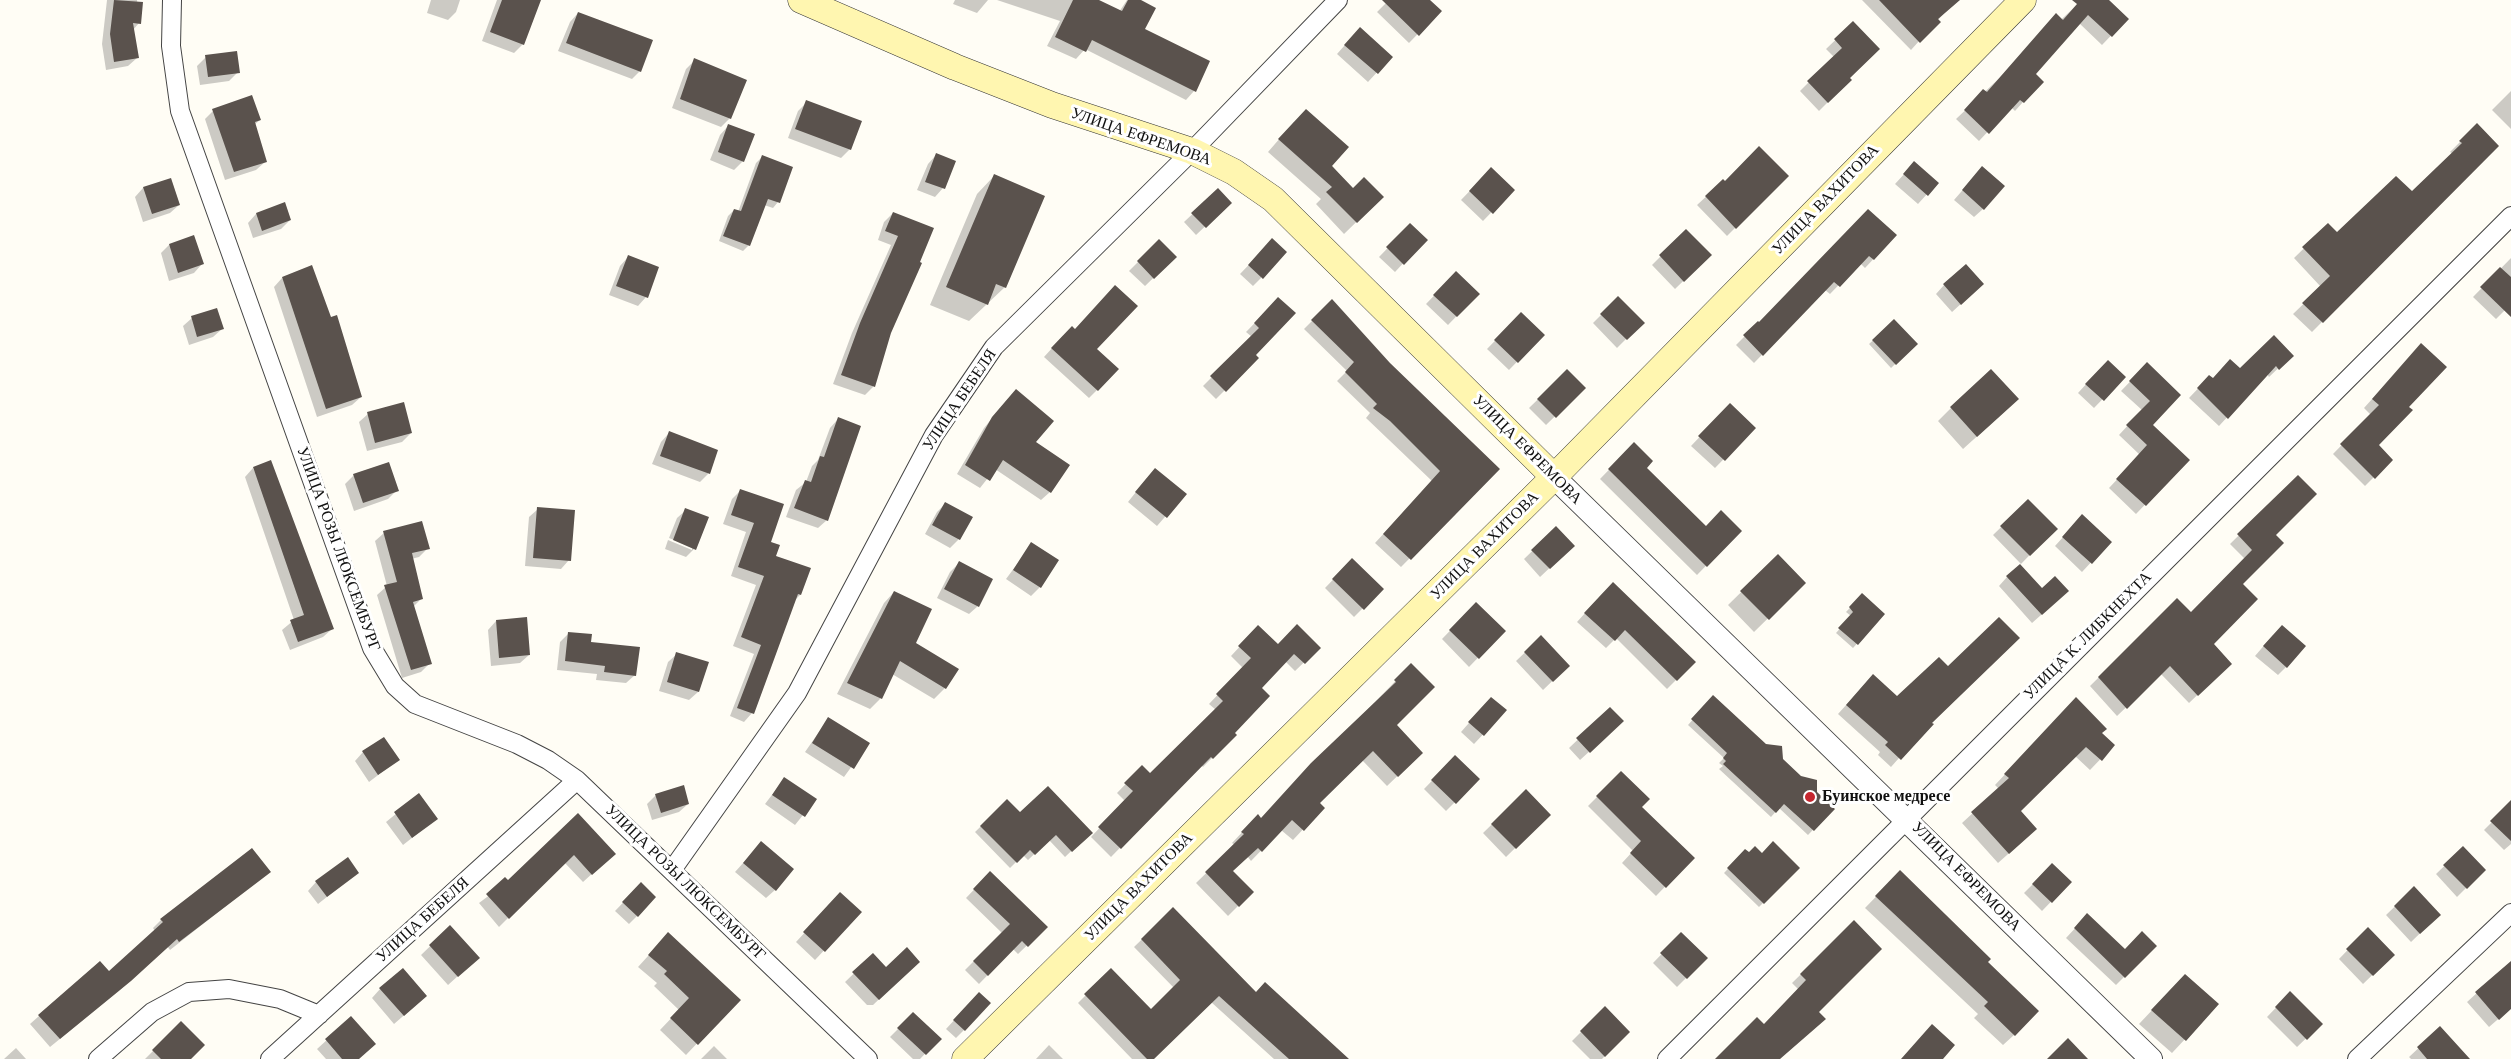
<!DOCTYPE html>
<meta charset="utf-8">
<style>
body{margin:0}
canvas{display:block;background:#fffdf5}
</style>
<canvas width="2511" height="1059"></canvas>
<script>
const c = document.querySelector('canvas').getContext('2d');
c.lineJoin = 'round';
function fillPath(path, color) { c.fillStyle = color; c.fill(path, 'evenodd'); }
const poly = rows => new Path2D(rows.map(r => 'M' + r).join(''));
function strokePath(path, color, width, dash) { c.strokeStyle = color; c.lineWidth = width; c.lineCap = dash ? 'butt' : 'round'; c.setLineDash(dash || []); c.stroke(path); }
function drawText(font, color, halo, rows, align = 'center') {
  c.font = font + ' Georgia,serif'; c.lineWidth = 6; c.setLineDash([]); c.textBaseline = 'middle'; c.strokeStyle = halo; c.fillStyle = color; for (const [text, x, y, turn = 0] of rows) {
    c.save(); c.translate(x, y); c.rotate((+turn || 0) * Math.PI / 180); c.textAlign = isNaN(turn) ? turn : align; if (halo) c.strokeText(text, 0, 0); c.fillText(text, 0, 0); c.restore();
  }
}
fillPath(poly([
 [107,0,137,0,139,23,133,30,137,58,128,66,106,70,102,44],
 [431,0,460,0,456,12,448,20,427,13],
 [497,0,539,0,523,44,514,53,482,41],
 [955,0,988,0,977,13,953,4],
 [997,0,1095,0,1119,12,1127,0,1138,0,1143,30,1194,91,1186,100,1085,49,1076,59,1047,46,1060,21],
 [1389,0,1428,0,1440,11,1409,43,1377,12],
 [1862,0,1956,0,1911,50],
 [2082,0,2107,0,2127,19,2102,45,2079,23,2033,74,2023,102,2015,111,2011,107,1979,141,1956,119],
 [578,13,640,71,632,79,558,51,570,22],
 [1853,23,1848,78,1850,80,1819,111,1800,91,1834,57,1826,49],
 [1352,37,1391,57,1368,82,1337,54],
 [206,57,238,72,229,81,200,85,197,66],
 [695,60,730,118,721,127,672,108,686,69],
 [2511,91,2511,129,2492,110],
 [807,102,850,149,841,158,788,138,798,111],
 [213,111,260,120,254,125,265,162,256,170,225,180,205,119],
 [1294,122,1353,190,1382,197,1344,234,1316,204,1321,199,1268,152],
 [2477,125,2497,146,2312,332,2293,314,2321,287,2294,258,2328,225,2337,235,2412,194,2453,154,2450,152],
 [728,126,743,161,734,170,710,160,720,135],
 [936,155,943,188,935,197,917,190,928,164],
 [762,157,791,168,778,202,773,208,764,205,749,245,743,251,719,241,728,216,734,210,738,212,756,163],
 [1491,169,1513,190,1483,221,1461,200],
 [1906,172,1937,183,1918,204,1895,184],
 [994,176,1005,287,969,321,930,305,977,194],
 [1787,176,1727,236,1697,205,1723,181],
 [1974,177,1983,209,1974,217,1954,200],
 [170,180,179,205,170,213,143,222,135,197,143,188],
 [1218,190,1230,203,1196,235,1184,222],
 [893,213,932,229,890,333,873,387,865,395,833,384,852,333,891,245,878,240,884,222],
 [256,214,290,220,281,229,253,238,248,223],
 [1410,225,1425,240,1395,272,1379,257],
 [1686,231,1710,255,1675,289,1652,265],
 [1895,236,1865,268,1860,263,1830,294,1825,290,1754,363,1736,345,1758,323],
 [1159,241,1175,257,1145,286,1129,271],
 [169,245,202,264,194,273,169,281,161,253],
 [1264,249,1261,278,1253,286,1240,274],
 [628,257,646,297,638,306,609,295,620,266],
 [2511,258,2511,304,2496,319,2473,297],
 [1456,273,1478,294,1448,325,1426,304],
 [282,278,361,397,352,405,317,417,274,287],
 [1944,285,1973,293,1952,312,1936,294],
 [1618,298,1642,323,1617,348,1593,323],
 [1278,299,1254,355,1257,358,1216,399,1203,386,1252,337,1246,332],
 [1332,301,1389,364,1498,469,1401,567,1375,543,1432,481,1366,418,1370,413,1337,381,1347,371,1304,329],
 [1521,314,1543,335,1509,370,1487,349],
 [192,318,222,329,213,337,189,345,183,326],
 [1894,321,1916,344,1891,368,1869,344],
 [1074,330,1095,349,1097,390,1089,398,1044,357,1063,336],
 [2413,353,2407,407,2377,445,2391,460,2365,486,2333,454,2371,415,2364,408],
 [2291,356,2269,377,2267,374,2219,426,2189,398,2209,377,2212,380],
 [2147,364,2179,395,2151,425,2188,460,2136,514,2109,488,2140,455,2119,435,2142,410,2121,391],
 [2099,370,2124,377,2094,408,2078,393],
 [1567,371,1584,388,1546,425,1529,408],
 [1008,399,1034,443,1050,492,1041,500,995,469,980,488,957,474,984,428],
 [1730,405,1754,428,1715,468,1691,446],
 [1951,408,2004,412,1963,449,1938,421],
 [368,414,411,433,402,442,367,451,359,422],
 [838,419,827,520,818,528,786,517,796,490,806,482,812,466,818,460,830,428],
 [669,433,717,451,708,474,700,482,652,464,661,442],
 [1634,444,1645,468,1706,528,1740,531,1697,575,1600,479],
 [253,468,332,629,323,637,290,650,282,630,294,620,245,477],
 [354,475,397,490,388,499,354,511,345,484],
 [2298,477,2274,535,2241,584,2212,644,2230,664,2189,703,2161,674,2117,716,2090,686,2177,600,2191,614,2245,559,2230,544],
 [1147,478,1185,494,1157,526,1128,502],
 [740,491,774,557,800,595,794,601,752,713,744,722,730,716,754,654,733,646,756,585,731,576,746,532,723,524,732,499],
 [2028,501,2055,529,2021,564,1993,535],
 [945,504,971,518,959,539,950,548,925,534,937,512],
 [538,509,569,560,561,569,525,566,529,517],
 [686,510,694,549,686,557,665,549,668,540,692,550,692,547,669,538,677,518],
 [2074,525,2110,542,2082,572,2055,546],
 [1556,528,1573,546,1540,577,1524,559],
 [384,533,428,548,419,557,411,559,421,599,413,607,430,663,421,672,402,678,377,595,387,586,375,541],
 [1032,544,1040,587,1031,596,1006,579],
 [1778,556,1804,583,1754,632,1728,605],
 [1352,560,1382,589,1354,617,1325,588],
 [959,563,978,606,969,614,937,598,950,572],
 [2007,577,2042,590,2058,600,2032,623,1999,586],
 [894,592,914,643,945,688,934,699,892,674,880,699,870,709,837,694,884,603],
 [1604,592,1694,662,1667,689,1616,638,1606,648,1577,622],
 [1862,595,1883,615,1853,648,1836,633,1851,616,1846,612],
 [1476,604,1504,631,1469,667,1442,639],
 [496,621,529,655,520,663,491,666,488,630],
 [1258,627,1278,646,1319,648,1295,671,1285,661,1260,688,1233,734,1235,735,1203,767,1201,765,1111,857,1091,837,1125,801,1117,793,1142,767,1150,775,1216,710,1209,704,1243,668,1231,656],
 [569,633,589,643,635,675,626,683,596,680,597,674,557,670,560,642],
 [2273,635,2286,667,2278,675,2255,656],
 [1541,637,1568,666,1543,690,1516,661],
 [677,654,698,692,689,700,659,691,668,662],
 [1411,665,1395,725,1411,763,1387,786,1362,760,1318,803,1323,808,1293,840,1281,830,1251,861,1247,856,1231,871,1252,892,1228,916,1196,883,1235,845,1232,843,1248,826,1261,819],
 [1864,685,1897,698,1930,723,1891,767,1878,755,1880,752,1838,714],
 [1713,697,1833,809,1808,835,1779,808,1771,817,1719,769,1723,766,1719,763,1724,758,1688,725],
 [1483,707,1505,711,1474,744,1461,732],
 [1610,709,1613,730,1580,760,1569,748],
 [2066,709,2113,746,2090,770,2075,756,2019,811,2025,839,1998,863,1962,823,1999,789,1995,785],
 [828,719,868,744,844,777,805,752],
 [363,752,398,760,369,782,355,761],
 [1455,757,1478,779,1446,811,1424,789],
 [1621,773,1640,807,1693,858,1656,896,1622,863,1633,851,1588,806],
 [784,779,815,800,795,825,765,804],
 [1526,791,1549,815,1506,857,1483,833],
 [419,795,436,819,403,845,386,822],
 [656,795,688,804,679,812,652,820,647,804],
 [1007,801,1020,814,1090,833,1065,857,1049,840,1028,860,1023,855,1010,868,975,832],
 [2506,808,2511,813,2511,844,2504,850,2484,830],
 [578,815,605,862,583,882,564,862,499,927,479,903,507,882],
 [2463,848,2484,870,2457,897,2436,874],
 [1745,851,1798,868,1759,907,1724,873],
 [753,852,775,890,766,898,735,872],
 [2052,865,2070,882,2042,911,2024,893],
 [269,872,170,950,167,946,120,990,50,1047,30,1024,39,1016,109,974,155,931,153,928,161,920],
 [1900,872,1986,962,2014,1035,2003,1045,1974,1018,1978,1014,1865,908],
 [357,873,318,904,308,891,316,882],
 [990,873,1046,927,1018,954,1013,949,979,984,965,970,1002,933,966,898],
 [641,884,637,916,629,924,615,911],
 [2414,888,2439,915,2411,942,2386,915],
 [832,903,860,912,815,960,796,942],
 [1173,909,1255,994,1347,1059,1274,1059,1211,1002,1152,1059,1132,1059,1078,1003,1111,970,1151,1011,1174,988,1134,947],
 [1854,922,1817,1012,1824,1019,1779,1059,1716,1059,1764,1026,1799,990,1792,983],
 [2079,924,2125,951,2155,946,2116,985,2066,938],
 [450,927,469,966,448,985,421,955],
 [2368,929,2393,955,2363,984,2339,959],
 [668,934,738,1000,686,1055,660,1030,679,1010,654,986,657,983,638,967],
 [1681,934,1706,958,1677,987,1653,963],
 [873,955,886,969,918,962,873,1005,867,1005,845,982],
 [2511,962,2511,1008,2489,1027,2467,1002],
 [380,989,417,1004,394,1024,372,998],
 [2172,989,2217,1005,2172,1053,2139,1024],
 [2290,993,2321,1024,2297,1047,2267,1017],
 [970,1003,964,1030,956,1038,946,1029],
 [1605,1008,1628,1032,1602,1059,1590,1059,1572,1041],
 [913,1014,939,1039,920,1059,913,1059,890,1037],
 [351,1018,358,1059,326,1059,317,1049],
 [181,1023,189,1059,145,1059],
 [2440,1028,2468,1059,2411,1059,2409,1057],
 [1049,1045,1063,1059,1036,1059],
 [714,1046,727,1059,701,1059],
 [16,1048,26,1059,4,1059]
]), '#0003');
fillPath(poly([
 [114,0,143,2,141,24,133,23,139,58,114,62,110,34],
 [502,0,541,0,524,45,490,32],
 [1073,0,1099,0,1122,11,1128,0,1141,0,1156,8,1145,29,1210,61,1196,92,1092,40,1086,52,1055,37],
 [1382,0,1430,0,1442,11,1419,36],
 [1879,0,1960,0,1938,19,1941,22,1920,43],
 [2072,0,2109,0,2129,19,2112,37,2088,15,2036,74,2044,82,2024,103,2020,100,1989,134,1964,110,1983,89,1987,92,2056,13,2063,20,2077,4],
 [578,12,653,40,641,72,566,43],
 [1853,21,1880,49,1850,78,1852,80,1828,103,1807,81,1842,48,1834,39],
 [1360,27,1393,57,1378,74,1344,45],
 [237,51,240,73,208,77,205,55],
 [694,58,747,80,731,119,680,99],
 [252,95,261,120,255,122,267,162,234,172,212,109],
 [806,100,862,121,851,150,795,129],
 [1306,109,1349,147,1332,166,1353,188,1364,177,1384,197,1357,223,1326,192,1332,187,1278,139],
 [2477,123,2499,146,2323,323,2302,303,2330,276,2302,247,2328,223,2337,232,2396,176,2412,191,2462,143,2459,141],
 [728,124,755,134,744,162,718,152],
 [1759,146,1789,176,1736,229,1705,196,1723,179,1725,181],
 [936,153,956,161,945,189,925,182],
 [762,155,793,167,780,203,768,199,750,246,723,236,734,209,741,211],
 [1914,161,1939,183,1928,196,1903,174],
 [1982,166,2005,186,1984,210,1962,190],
 [1491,167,1515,190,1493,214,1469,191],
 [994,174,1045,196,1006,288,996,284,988,305,946,287],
 [171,178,180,205,152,214,143,187],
 [1218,188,1232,203,1206,228,1191,213],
 [285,202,291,220,262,231,256,213],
 [1868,209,1897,235,1874,260,1869,256,1840,287,1834,282,1763,356,1743,335,1758,321,1759,322],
 [893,212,934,228,920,262,922,263,891,333,875,387,841,375,860,323,898,236,885,231],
 [1410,223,1428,240,1404,265,1386,247],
 [1686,229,1712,255,1684,282,1659,255],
 [194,235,204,264,178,273,169,244],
 [1272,238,1287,252,1263,279,1248,265],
 [1159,239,1177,257,1154,279,1137,261],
 [628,255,659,267,648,298,616,286],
 [1966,264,1984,284,1961,305,1943,284],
 [312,265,331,317,337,315,362,397,326,409,282,277],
 [2500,267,2511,277,2511,317,2480,287],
 [1456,271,1480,294,1457,317,1433,295],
 [1115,285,1138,306,1097,349,1119,369,1098,391,1051,348,1072,326,1075,329],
 [1618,296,1645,323,1627,340,1600,314],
 [1278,297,1296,313,1256,355,1259,358,1226,392,1210,376,1259,328,1254,323],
 [1332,299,1390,363,1500,469,1411,560,1383,534,1440,471,1390,421,1373,408,1377,404,1345,372,1354,362,1311,320],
 [217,308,224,329,197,337,191,316],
 [1521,312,1545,335,1518,363,1494,340],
 [1894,319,1918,344,1896,365,1872,340],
 [2274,335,2294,356,2279,370,2276,366,2228,419,2197,388,2209,375,2213,378,2230,359,2240,368],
 [2421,343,2447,367,2409,407,2413,410,2379,445,2393,460,2375,479,2340,444,2379,405,2372,399],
 [2108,360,2126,377,2104,401,2085,384],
 [2147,362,2181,395,2153,425,2190,460,2146,506,2116,479,2147,445,2126,425,2150,401,2129,381],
 [1567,369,1586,388,1556,418,1537,399],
 [1991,369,2019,399,1977,437,1950,407],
 [1016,389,1054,421,1036,442,1070,465,1051,493,1003,460,990,481,965,465,992,417],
 [404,402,412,433,375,443,367,412],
 [1730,403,1756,428,1725,461,1698,436],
 [838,417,861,426,828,521,794,508,805,480,811,482,820,456,824,457],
 [669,431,718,450,710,474,660,456],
 [1634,442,1653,461,1647,468,1706,526,1721,510,1742,531,1707,567,1608,469],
 [271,460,334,629,298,642,290,620,304,615,253,467],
 [389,462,399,491,363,503,353,474],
 [1155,468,1187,494,1167,518,1135,492],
 [2298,475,2317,494,2276,535,2284,543,2243,584,2258,599,2214,644,2232,664,2198,696,2170,666,2127,709,2098,677,2177,598,2191,612,2252,550,2237,534],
 [740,489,784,504,771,542,780,545,776,556,811,568,801,595,798,594,754,714,737,708,761,645,741,637,764,576,738,567,754,523,731,515],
 [2028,499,2058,529,2030,556,2000,526],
 [945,502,973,517,960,540,932,525],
 [537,507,575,510,571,561,533,558],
 [685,508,709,517,696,550,673,540],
 [2082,514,2112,542,2092,564,2062,537],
 [422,521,430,549,412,553,423,599,413,602,432,664,411,670,384,585,397,582,383,531],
 [1556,526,1575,546,1550,569,1531,550],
 [1031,542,1059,560,1041,588,1013,570],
 [1778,554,1806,583,1769,620,1740,591],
 [1352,558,1384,589,1364,610,1332,579],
 [959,561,993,579,979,607,944,589],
 [2020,564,2042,588,2055,576,2069,591,2042,615,2006,576],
 [1613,582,1696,662,1677,681,1625,630,1615,641,1584,613],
 [894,591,932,609,916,643,959,669,946,689,900,661,882,699,847,683],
 [1862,593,1885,614,1858,645,1838,628,1853,612,1849,607],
 [1476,602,1506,631,1479,659,1449,630],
 [527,617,530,655,499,658,496,620],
 [1999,617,2020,638,1932,723,1934,724,1901,760,1885,745,1888,742,1846,705,1873,674,1897,696,1939,657,1948,666],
 [1297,624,1321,648,1305,664,1294,654,1262,688,1270,696,1235,733,1237,735,1213,759,1211,757,1121,849,1098,827,1133,791,1124,783,1142,765,1150,773,1223,701,1216,694,1251,658,1238,646,1258,625,1278,644],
 [2282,625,2306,646,2287,668,2263,646],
 [568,632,592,634,591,642,640,647,636,676,604,672,605,666,565,661],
 [1541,635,1570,666,1553,682,1524,652],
 [676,652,709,662,699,692,667,682],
 [1411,663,1435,687,1397,725,1423,753,1398,777,1373,751,1320,803,1325,808,1304,831,1292,820,1262,852,1258,848,1233,871,1254,892,1239,907,1205,872,1244,834,1241,832,1258,814,1261,818,1311,763,1396,682,1394,680],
 [1713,695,1766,744,1782,746,1783,759,1801,776,1817,780,1817,792,1835,809,1814,831,1784,804,1776,813,1723,764,1726,761,1723,758,1727,753,1691,719],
 [1491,697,1507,710,1484,736,1468,722],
 [2076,697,2107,729,2102,733,2115,745,2102,761,2086,747,2021,811,2037,829,2009,854,1971,812,2009,778,2004,774],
 [1610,707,1624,721,1590,753,1576,738],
 [828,717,870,743,854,769,812,743],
 [384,737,400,760,378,775,362,751],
 [1455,755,1480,779,1456,804,1431,780],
 [1621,771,1650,799,1642,807,1695,858,1666,888,1630,853,1641,841,1596,796],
 [784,777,817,799,805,817,772,795],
 [684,785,689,804,661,813,655,794],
 [1048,786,1093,833,1072,852,1056,835,1035,855,1030,850,1017,863,980,826,1007,799,1020,812],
 [1526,789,1551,815,1516,849,1491,824],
 [419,793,438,819,412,838,394,812],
 [2511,800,2511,841,2490,821],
 [578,813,616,854,592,875,574,855,509,919,486,894,505,877,508,880],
 [761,841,794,869,776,891,743,863],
 [1773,841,1800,868,1764,904,1727,868,1745,849,1749,852,1755,846,1762,853],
 [2463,846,2486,870,2467,889,2443,865],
 [252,848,271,872,179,942,177,939,131,981,60,1039,38,1015,100,961,109,971,163,922,160,919],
 [348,857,359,873,327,897,315,881],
 [2052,863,2072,882,2052,903,2032,884],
 [1900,870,1991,959,1988,962,2039,1011,2015,1036,1984,1006,1988,1002,1875,896],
 [990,871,1048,927,1028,947,1022,941,988,976,973,961,1010,924,973,889],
 [641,882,656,897,638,917,622,902],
 [2414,886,2441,915,2420,934,2394,906],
 [840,892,862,912,825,952,803,932],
 [1173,907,1256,992,1265,982,1349,1059,1289,1059,1219,996,1154,1059,1147,1059,1084,994,1111,968,1151,1009,1180,980,1141,939],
 [2087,913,2125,949,2142,931,2157,946,2125,978,2074,928],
 [1854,920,1882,949,1819,1012,1826,1019,1780,1059,1715,1059,1757,1017,1764,1024,1806,980,1800,974],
 [450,925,480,958,458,977,429,945],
 [2368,927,2395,955,2373,976,2346,949],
 [668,932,741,1000,698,1045,670,1018,689,998,664,974,667,971,648,955],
 [1681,932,1708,958,1687,979,1660,953],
 [907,947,920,962,879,1000,852,972,873,953,886,967],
 [2511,961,2511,1009,2499,1020,2475,992],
 [403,968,427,996,404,1016,379,988],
 [2185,974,2219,1004,2186,1041,2151,1010],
 [2290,991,2323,1024,2307,1040,2275,1007],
 [979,992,991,1003,965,1031,953,1020],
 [1605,1006,1630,1032,1605,1057,1580,1031],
 [913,1012,942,1039,926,1055,897,1028],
 [351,1016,376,1044,359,1059,342,1059,325,1039],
 [181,1021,205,1045,191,1059,161,1059,152,1050],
 [1932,1024,1955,1045,1943,1059,1901,1059],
 [2440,1026,2470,1059,2427,1059,2417,1047],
 [2068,1038,2088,1059,2047,1059]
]), '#5a524d');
const minor = poly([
 [172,0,171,46,180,111,372,648,395,686,415,704,517,744,548,760,577,780,868,1059],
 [672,870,797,693,934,435,994,347,1192,151,1338,0],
 [98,1059,152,1012,189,992,229,989,280,999,319,1015],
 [270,1059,577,780],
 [1667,1059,2511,216],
 [2357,1059,2511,913]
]);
const tertiary = poly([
 [1554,477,2151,1059]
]);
const secondary = poly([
 [801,0,955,67,1052,105,1192,151,1234,172,1273,199,1554,477],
 [965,1059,1554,477,2023,0]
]);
strokePath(minor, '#444', 20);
strokePath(tertiary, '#444', 24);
strokePath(secondary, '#333', 27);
strokePath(minor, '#fff', 18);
strokePath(tertiary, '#fff', 22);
strokePath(secondary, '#fff6b0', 26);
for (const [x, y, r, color] of [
 [1810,797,6,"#c4262e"]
]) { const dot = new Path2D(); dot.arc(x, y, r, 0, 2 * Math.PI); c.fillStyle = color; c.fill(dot); strokePath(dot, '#fff', 2); }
drawText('16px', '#111', '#fff', [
 ["УЛИЦА ЕФРЕМОВА",1141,137,19],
 ["УЛИЦА ВАХИТОВА",1826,200,-46],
 ["УЛИЦА БЕБЕЛЯ",960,400,-56],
 ["УЛИЦА ЕФРЕМОВА",1527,450,45],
 ["УЛИЦА ВАХИТОВА",1485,546,-45],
 ["УЛИЦА РОЗЫ ЛЮКСЕМБУРГ",338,549,70],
 ["УЛИЦА К. ЛИБКНЕХТА",2088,636,-45],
 ["УЛИЦА ЕФРЕМОВА",1966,877,45],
 ["УЛИЦА РОЗЫ ЛЮКСЕМБУРГ",685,883,44],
 ["УЛИЦА ВАХИТОВА",1139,887,-45],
 ["УЛИЦА БЕБЕЛЯ",423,920,-42]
]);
drawText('bold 16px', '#111', '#fff', [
 ["Буинское медресе",1822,797]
], 'left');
</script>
